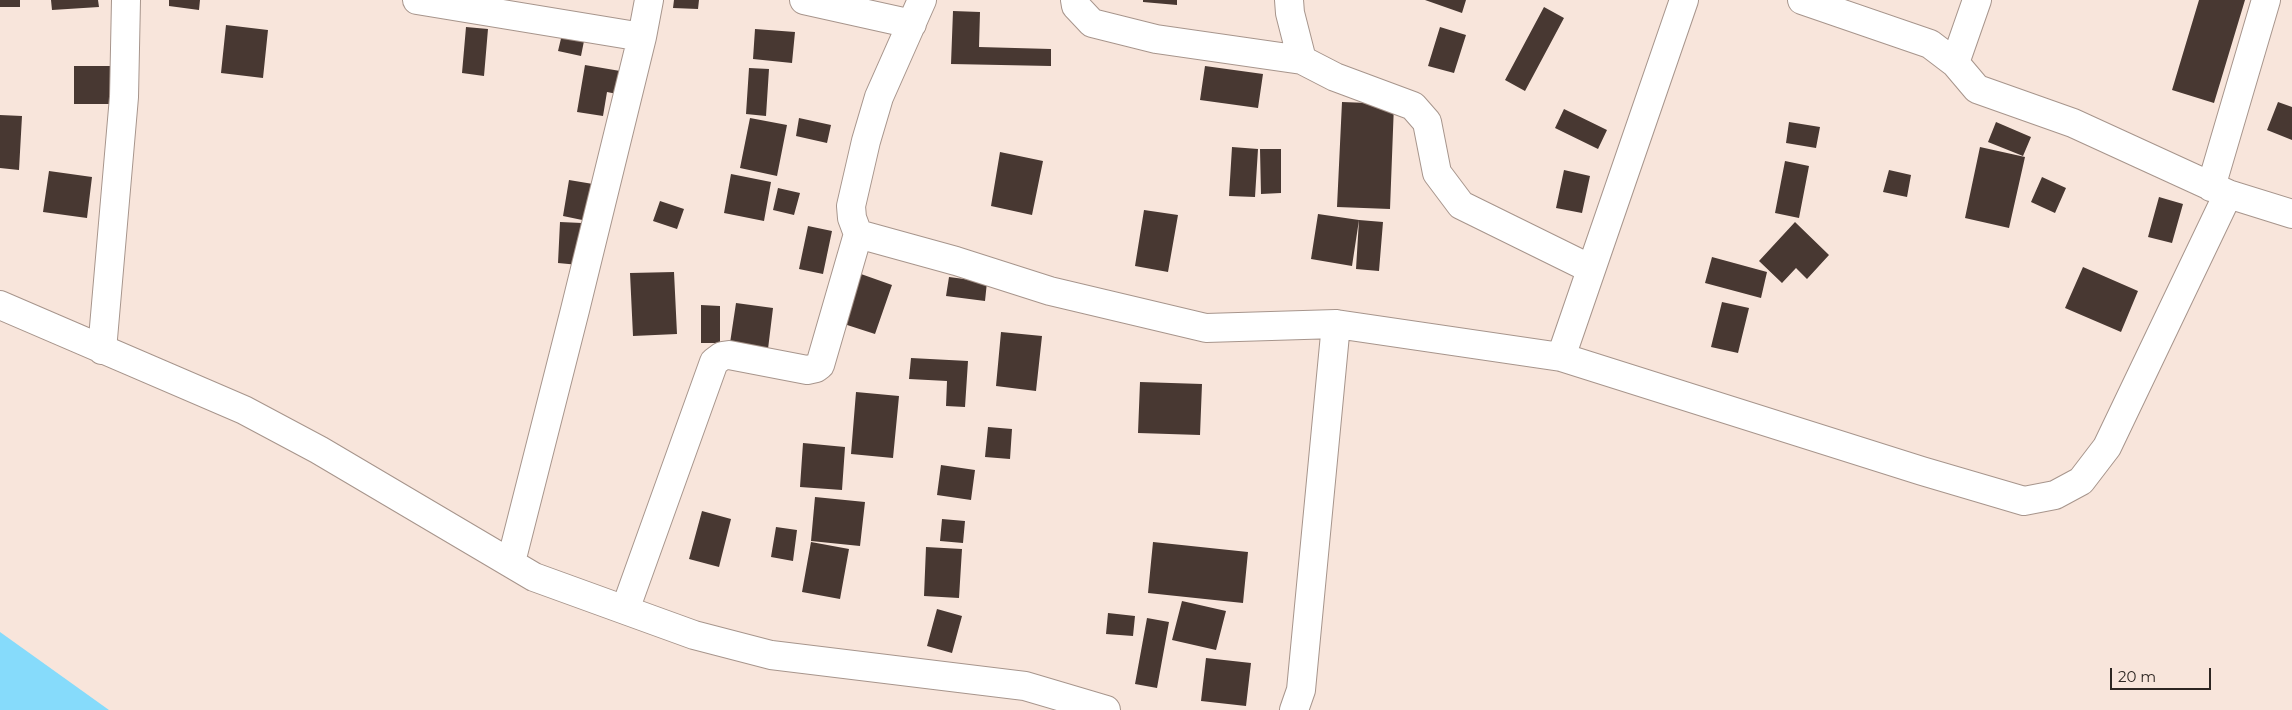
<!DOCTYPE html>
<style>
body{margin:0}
#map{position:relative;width:2292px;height:710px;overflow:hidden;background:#f8e5db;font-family:Montserrat,sans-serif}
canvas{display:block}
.scale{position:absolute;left:2110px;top:668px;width:101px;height:22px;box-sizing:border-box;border:2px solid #2d2622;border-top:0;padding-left:6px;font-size:15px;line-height:18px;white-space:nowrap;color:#2d2622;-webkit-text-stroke:4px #f8e5db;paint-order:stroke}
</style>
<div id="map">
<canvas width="2292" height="710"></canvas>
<div class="scale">20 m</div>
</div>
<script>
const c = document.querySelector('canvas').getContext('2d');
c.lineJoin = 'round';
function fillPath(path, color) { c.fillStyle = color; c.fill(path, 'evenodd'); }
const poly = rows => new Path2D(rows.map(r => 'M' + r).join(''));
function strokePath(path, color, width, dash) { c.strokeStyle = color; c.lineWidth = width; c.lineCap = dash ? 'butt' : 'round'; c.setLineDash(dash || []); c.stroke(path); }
fillPath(poly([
 [0,632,109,710,0,710]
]), '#86dbfb');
fillPath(poly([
 [0,0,20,0,20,7,0,7],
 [51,0,98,0,99,7,52,10],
 [169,0,200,0,199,10,169,6],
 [674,0,699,0,698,9,673,8],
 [1143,0,1177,0,1177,5,1143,2],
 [1425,0,1466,0,1462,13],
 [2199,0,2245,0,2214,103,2172,90],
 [1544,7,1564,18,1525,91,1505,80],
 [953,11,980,12,979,47,1051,49,1051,66,951,64],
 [226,25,268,30,263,78,221,73],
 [564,26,586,31,581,56,558,51],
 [466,27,488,29,484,76,462,73],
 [1440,27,1466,35,1454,73,1428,66],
 [755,29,795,32,792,63,753,59],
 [585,65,626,72,622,95,607,92,603,116,577,112],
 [74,66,112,66,112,104,74,104],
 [1205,66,1263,74,1258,108,1200,100],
 [749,68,769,69,766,116,746,114],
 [1342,102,1394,104,1390,209,1337,207],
 [2278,102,2292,107,2292,140,2267,130],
 [1564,109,1607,130,1598,149,1555,128],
 [0,115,22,116,19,170,0,168],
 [750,118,787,125,777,176,740,168],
 [799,118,831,125,827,143,796,136],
 [1789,122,1820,127,1816,148,1786,143],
 [1996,122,2031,137,2023,156,1988,142],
 [1232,147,1258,149,1255,197,1229,196],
 [1980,147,2025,157,2009,228,1965,218],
 [1260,149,1281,149,1281,193,1261,194],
 [1000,152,1043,161,1032,215,991,206],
 [1785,161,1809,166,1799,218,1775,213],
 [1564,170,1590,176,1582,213,1556,208],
 [1889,170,1911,175,1907,197,1883,192],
 [49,171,92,177,87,218,43,212],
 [731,174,771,182,764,221,724,213],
 [2042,177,2066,188,2055,213,2031,202],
 [569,180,593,184,587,221,563,216],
 [778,188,800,193,794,215,773,210],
 [2159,197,2183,204,2172,243,2148,237],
 [660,201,684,209,677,229,653,221],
 [1144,210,1178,215,1168,272,1135,266],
 [1318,214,1359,220,1352,266,1311,259],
 [1359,220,1383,222,1379,271,1356,269],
 [560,222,582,223,579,265,558,263],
 [1795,222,1829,255,1807,279,1796,268,1782,283,1759,261],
 [808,226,832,231,823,274,799,269],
 [1712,257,1767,272,1761,298,1705,283],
 [2083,267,2138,291,2121,332,2065,308],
 [674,272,677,334,633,336,630,273],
 [861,274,892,285,875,334,844,324],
 [949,277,987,282,985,301,946,296],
 [1722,302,1749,308,1738,353,1711,347],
 [736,303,773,308,768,349,730,343],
 [701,305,720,306,720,343,701,343],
 [1001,332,1042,336,1036,391,996,386],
 [911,358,968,361,965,407,946,406,947,381,909,379],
 [1140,382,1202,384,1200,435,1138,433],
 [856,392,899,396,893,458,851,454],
 [988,427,1012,429,1010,459,985,457],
 [803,443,845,447,842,490,800,487],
 [941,465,975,470,971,500,937,495],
 [815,497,865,502,860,546,811,541],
 [702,511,731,519,719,567,689,559],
 [942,519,965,521,963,543,940,541],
 [776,527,797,530,793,561,771,557],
 [811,542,849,549,840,599,802,592],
 [1153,542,1248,552,1243,603,1148,593],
 [926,547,962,549,959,598,924,596],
 [1182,601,1226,611,1216,650,1172,640],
 [937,609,962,616,952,653,927,646],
 [1108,613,1135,616,1133,636,1106,634],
 [1147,618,1169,622,1157,688,1135,684],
 [1206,658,1251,663,1246,706,1201,701]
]), '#483832');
const street = poly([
 [417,0,642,37],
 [804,0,912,24],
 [922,0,879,97,866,141,851,206,852,218,858,234,956,261,1050,291,1206,328,1336,324,1561,357,1922,471,2024,501,2055,495,2081,481,2107,447,2228,194],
 [1075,0,1076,6,1092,23,1156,39,1302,60],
 [1289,0,1290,13,1302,60,1335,77,1413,106,1427,122,1437,173,1461,205,1591,269],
 [1802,0,1930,44,1955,63,1977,89,2073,123,2228,194,2292,214],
 [1955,63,1977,0],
 [2211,187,2266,0],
 [0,305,244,410,319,450,534,577,625,610,694,635,771,655,1025,686,1106,710],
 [102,350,124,97,126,0],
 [1561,357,1684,0],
 [511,562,575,310,642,37,649,0],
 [625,610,714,362,722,356,729,355,807,370,816,368,820,365,858,234],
 [1294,710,1301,690,1336,324]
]);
strokePath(street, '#a7958c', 30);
strokePath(street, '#fff', 28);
</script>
